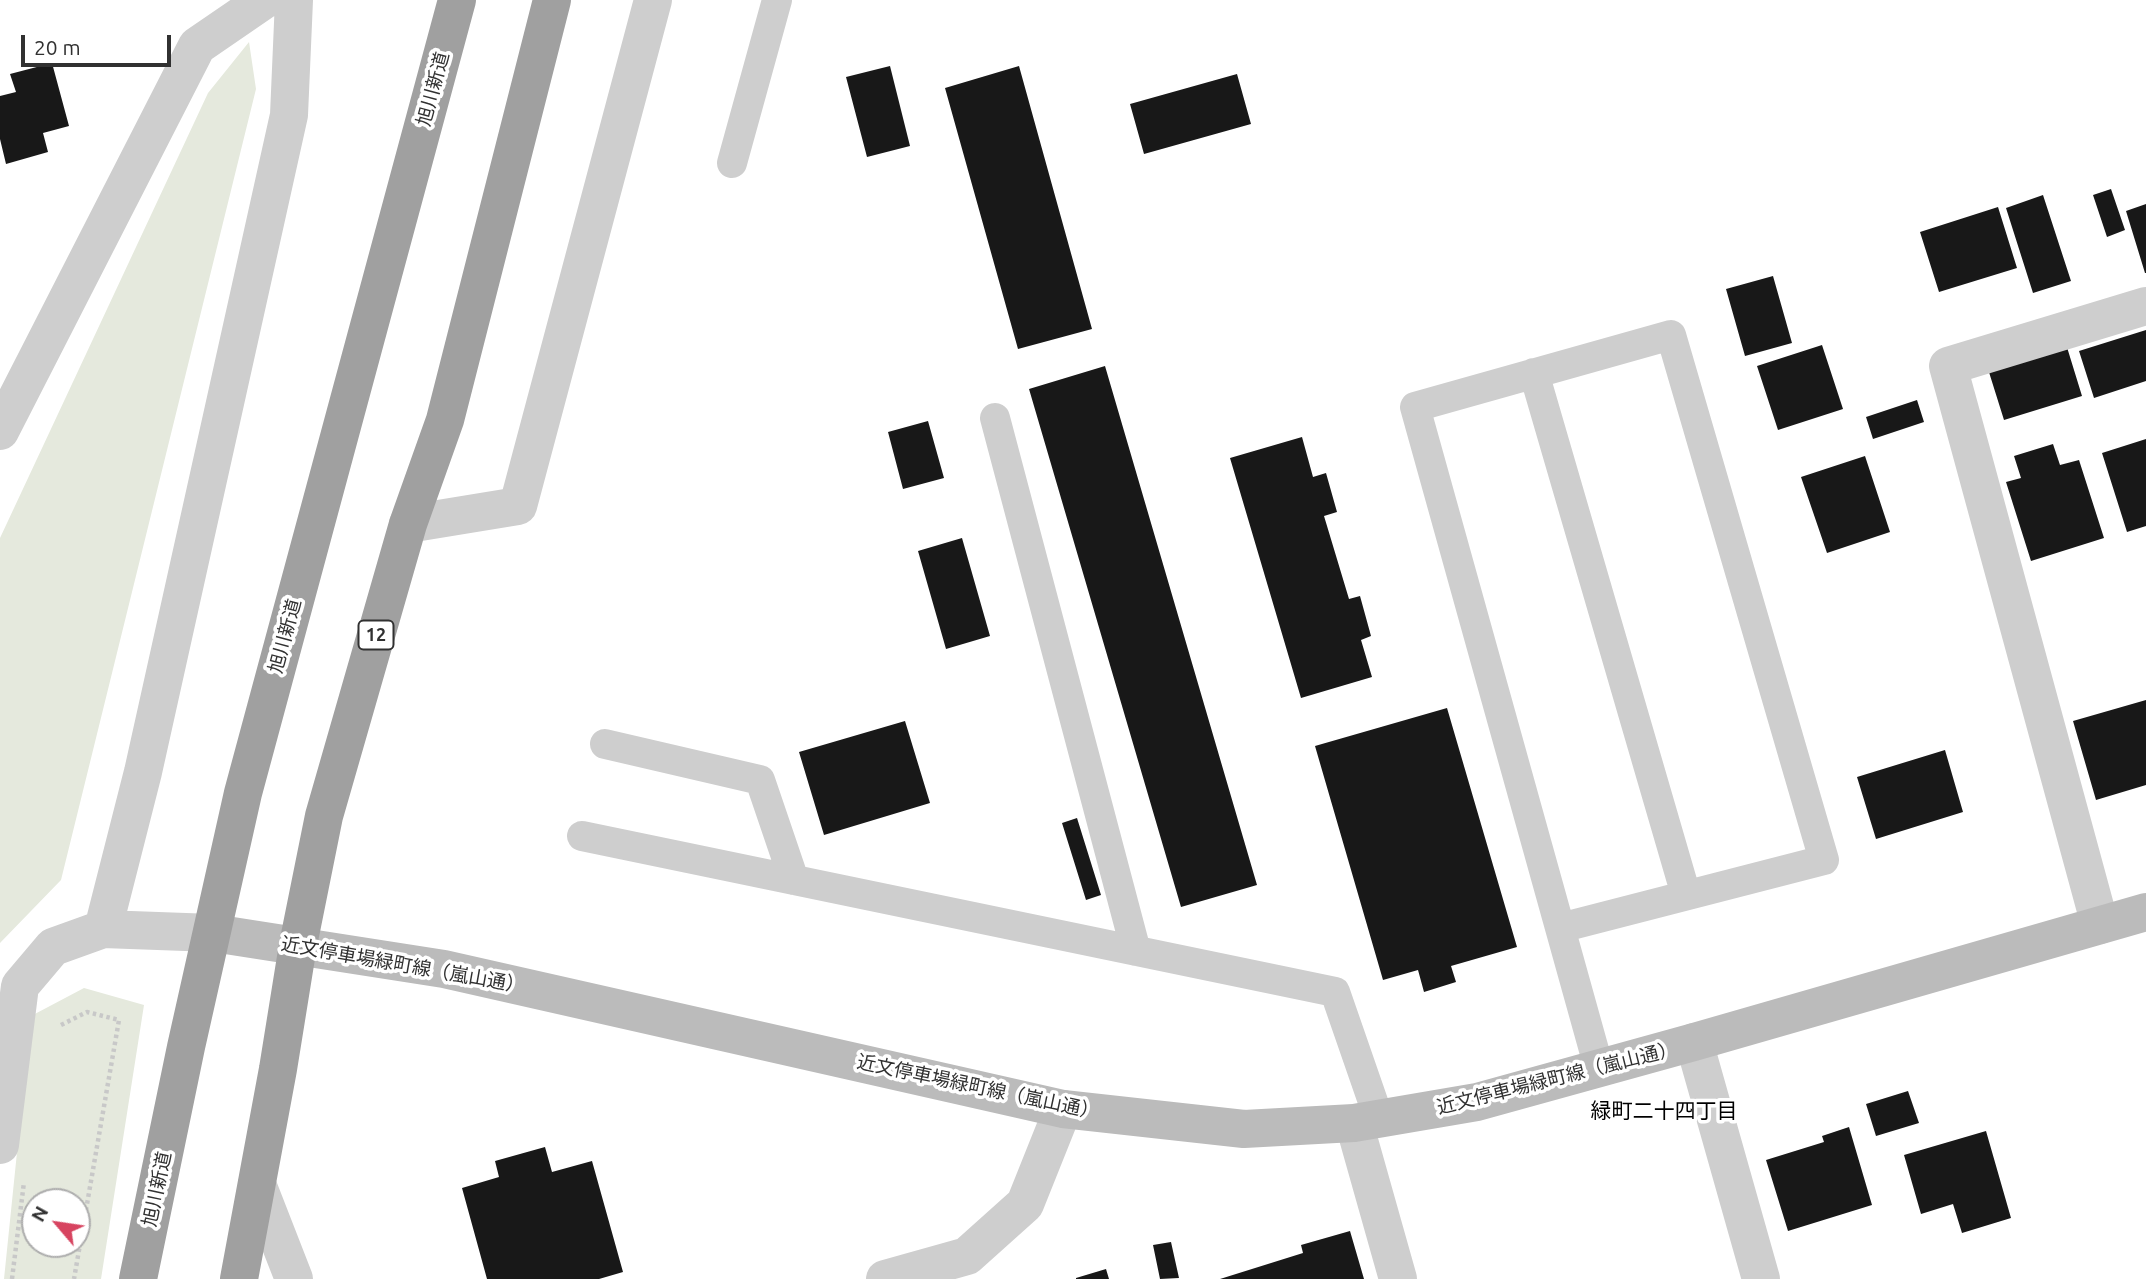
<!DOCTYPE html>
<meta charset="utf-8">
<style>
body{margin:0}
#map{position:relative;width:2146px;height:1279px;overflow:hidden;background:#fff;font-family:Ubuntu,sans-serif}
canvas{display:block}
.north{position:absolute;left:21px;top:1188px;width:70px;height:70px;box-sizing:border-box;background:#fff;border:2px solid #adadad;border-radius:50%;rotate:299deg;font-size:19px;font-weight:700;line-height:28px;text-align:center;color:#313131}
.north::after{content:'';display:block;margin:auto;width:24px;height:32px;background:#d74460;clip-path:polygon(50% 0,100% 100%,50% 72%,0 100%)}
.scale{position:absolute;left:21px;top:35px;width:150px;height:32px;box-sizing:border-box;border:4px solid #313131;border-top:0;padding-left:9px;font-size:21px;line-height:24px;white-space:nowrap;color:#313131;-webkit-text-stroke:5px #fff;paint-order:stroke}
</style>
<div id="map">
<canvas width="2146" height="1279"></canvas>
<div class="north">N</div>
<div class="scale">20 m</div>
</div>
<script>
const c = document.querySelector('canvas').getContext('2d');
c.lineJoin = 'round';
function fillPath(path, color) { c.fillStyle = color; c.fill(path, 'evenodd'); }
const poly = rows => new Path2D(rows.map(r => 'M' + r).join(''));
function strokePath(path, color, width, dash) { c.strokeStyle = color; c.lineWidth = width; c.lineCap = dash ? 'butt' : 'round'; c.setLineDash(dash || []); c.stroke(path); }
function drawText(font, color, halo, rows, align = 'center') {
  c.font = font + ' Ubuntu,"Noto Sans JP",sans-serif'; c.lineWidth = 7; c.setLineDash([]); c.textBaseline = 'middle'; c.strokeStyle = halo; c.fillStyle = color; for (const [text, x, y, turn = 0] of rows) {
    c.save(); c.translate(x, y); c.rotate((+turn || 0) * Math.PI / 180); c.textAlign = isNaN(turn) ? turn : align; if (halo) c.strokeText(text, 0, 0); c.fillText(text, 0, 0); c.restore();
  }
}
fillPath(poly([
 [249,42,256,89,61,880,0,943,0,538,208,93],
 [84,988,144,1005,101,1279,4,1279,31,1016],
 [35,1202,77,1202,77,1244,35,1244]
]), '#e5e9dd');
fillPath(poly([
 [52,63,69,126,43,133,48,152,6,164,0,139,0,96,16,92,10,74],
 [890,66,910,146,867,157,846,77],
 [1019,66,1092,329,1018,349,945,88],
 [1237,74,1251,124,1144,154,1130,104],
 [2111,189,2125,230,2107,237,2093,195],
 [2043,195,2071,281,2033,293,2006,208],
 [2146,204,2146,273,2145,273,2126,211],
 [1998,207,2017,268,1939,292,1920,232],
 [1773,276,1792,343,1745,356,1726,289],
 [2146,330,2146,381,2094,398,2079,351],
 [2066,344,2082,396,2004,420,1988,369],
 [1822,345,1843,409,1778,430,1757,366],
 [1105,366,1257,885,1181,907,1029,389],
 [1917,400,1924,422,1873,439,1866,417],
 [928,421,944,478,903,489,888,432],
 [1302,437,1313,477,1326,473,1337,512,1324,516,1349,599,1360,596,1371,636,1361,640,1372,677,1301,698,1230,458],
 [2146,439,2146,526,2127,532,2102,453],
 [2053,444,2060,465,2079,460,2104,538,2031,561,2006,482,2021,478,2014,456],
 [1865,456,1890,532,1827,553,1801,477],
 [962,538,990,636,946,649,918,551],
 [2146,700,2146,785,2096,800,2073,721],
 [1447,708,1517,947,1451,966,1456,982,1424,992,1418,970,1383,980,1315,746],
 [905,721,930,803,824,835,799,752],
 [1945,750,1963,812,1876,839,1857,777],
 [1077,818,1101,895,1086,900,1062,823],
 [1908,1091,1919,1123,1876,1136,1866,1104],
 [1849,1127,1872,1205,1788,1231,1766,1160,1824,1142,1822,1136],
 [1986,1131,2011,1218,1962,1233,1953,1204,1921,1214,1904,1155],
 [545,1147,552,1172,592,1161,623,1272,599,1279,487,1279,462,1188,499,1177,495,1161],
 [1350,1231,1364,1279,1220,1279,1303,1253,1301,1245],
 [1171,1242,1179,1278,1160,1279,1153,1245],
 [1106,1269,1109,1279,1076,1279,1076,1278]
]), '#181818');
strokePath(poly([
 [61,1025,87,1012,119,1020,74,1279],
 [12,1279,24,1182]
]), '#c8c8c8', 4.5, [3.5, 3.5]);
strokePath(poly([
 [732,163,777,0],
 [1534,373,1686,895],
 [995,418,1136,951],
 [605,744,760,780,794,880],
 [582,836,1335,992,1379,1119],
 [1560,928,1824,860,1671,335,1415,407,1599,1068]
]), '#cecece', 30);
strokePath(poly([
 [0,431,197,46,264,0],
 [408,524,518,506,653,0],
 [2100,925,1948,366,2146,306],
 [103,929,143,772,289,115,294,0],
 [1694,1042,1761,1279],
 [1354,1123,1398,1279],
 [0,1145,20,986,53,947,103,929,213,933],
 [257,1184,294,1279],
 [885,1279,967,1256,1025,1204,1063,1109]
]), '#cecece', 38);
strokePath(poly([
 [213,933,444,969,1063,1109,1244,1129,1354,1123,1477,1102,1694,1042,2146,912]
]), '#bbb', 38);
strokePath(poly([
 [138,1279,186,1047,243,793,457,0],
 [239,1279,278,1069,298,945,324,816,408,524,445,420,552,0]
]), '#a0a0a0', 38);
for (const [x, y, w] of [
 [376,635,35]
]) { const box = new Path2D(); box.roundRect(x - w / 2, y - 14.5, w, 29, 5); c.fillStyle = '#fff'; c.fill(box); strokePath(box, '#313131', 2); }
drawText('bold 18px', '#313131', null, [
 ["12",376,635]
]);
drawText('19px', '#313131', '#fff', [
 ["旭川新道",433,89,-75],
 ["旭川新道",285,636,-75],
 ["近文停車場緑町線（嵐山通）",403,965,10],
 ["近文停車場緑町線（嵐山通）",1557,1078,-14],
 ["近文停車場緑町線（嵐山通）",978,1087,12],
 ["旭川新道",157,1189,-78]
]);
drawText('21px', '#000', '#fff', [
 ["緑町二十四丁目",1664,1111]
]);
</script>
